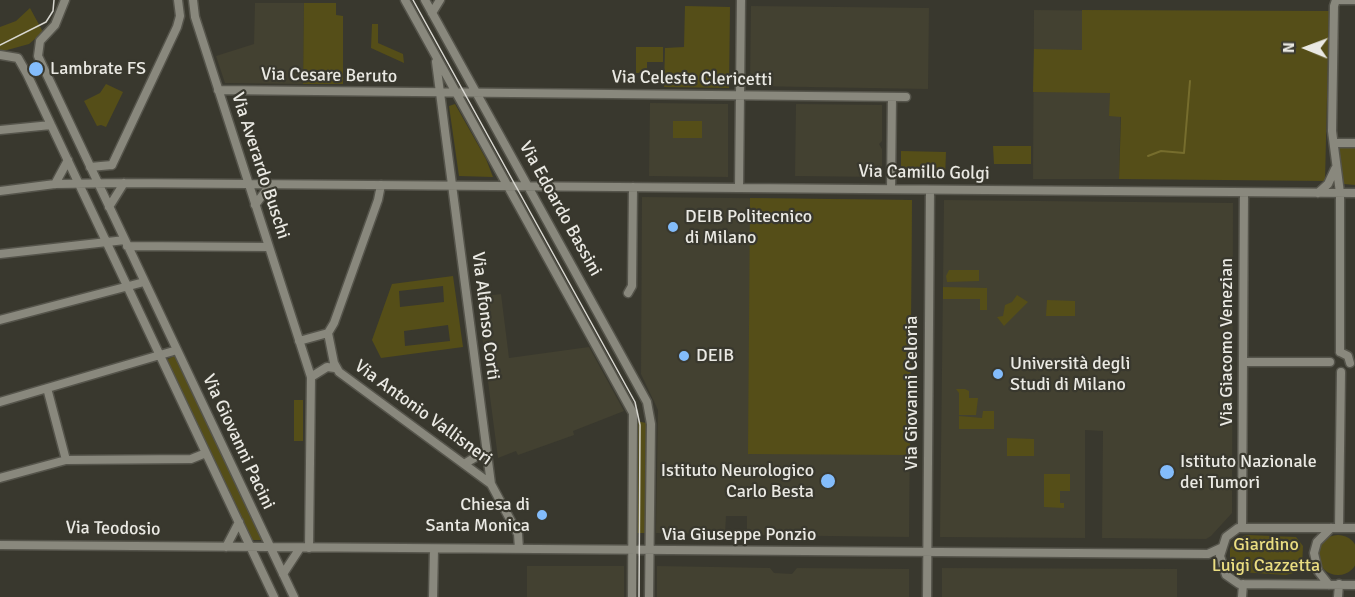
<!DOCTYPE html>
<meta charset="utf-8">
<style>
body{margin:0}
#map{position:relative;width:1355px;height:597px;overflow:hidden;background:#39382e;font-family:Signika,sans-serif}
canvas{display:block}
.north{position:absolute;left:1277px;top:18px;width:60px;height:60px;-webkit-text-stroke:4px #39382e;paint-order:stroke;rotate:271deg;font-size:16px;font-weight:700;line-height:24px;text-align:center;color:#eae9e3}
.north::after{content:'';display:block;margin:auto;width:21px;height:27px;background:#eae9e3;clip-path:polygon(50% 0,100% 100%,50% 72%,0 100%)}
</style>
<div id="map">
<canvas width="1355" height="597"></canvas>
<div class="north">N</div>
</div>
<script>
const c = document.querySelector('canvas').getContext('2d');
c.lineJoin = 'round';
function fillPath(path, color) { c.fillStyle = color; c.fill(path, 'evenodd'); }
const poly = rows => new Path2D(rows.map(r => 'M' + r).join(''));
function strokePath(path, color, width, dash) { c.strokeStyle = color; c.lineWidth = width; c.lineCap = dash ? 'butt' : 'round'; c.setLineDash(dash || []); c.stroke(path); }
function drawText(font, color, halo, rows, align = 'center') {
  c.font = font + ' Signika,sans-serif'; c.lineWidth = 4.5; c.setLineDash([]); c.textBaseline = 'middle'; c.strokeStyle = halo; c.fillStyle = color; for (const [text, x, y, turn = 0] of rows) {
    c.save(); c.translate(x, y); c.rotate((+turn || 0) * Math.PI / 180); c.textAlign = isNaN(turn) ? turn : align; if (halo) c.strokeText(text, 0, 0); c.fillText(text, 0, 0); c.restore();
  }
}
fillPath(poly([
 [255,3,304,3,303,84,225,83,216,56,254,44],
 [751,6,929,8,928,89,750,86],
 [1034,10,1123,11,1119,179,1033,179],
 [650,103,728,104,728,177,649,176],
 [796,104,882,105,882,141,879,144,882,149,882,177,795,176],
 [642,197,912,200,909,537,747,535,747,516,726,516,725,534,656,533,658,410,641,374],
 [944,200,1233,203,1232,513,1211,536,1206,539,1102,538,1103,431,1085,430,1085,538,940,537],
 [501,294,509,358,589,347,624,411,573,431,574,435,518,455,516,451,498,458,477,297],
 [527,566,624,566,624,597,527,597],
 [657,566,770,568,774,573,792,574,797,568,909,569,909,597,657,597],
 [942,568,1177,569,1177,597,942,597]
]), '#434131');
fillPath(poly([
 [304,3,336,3,336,15,343,16,343,84,303,84],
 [685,6,730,7,729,88,664,87,665,48,684,47],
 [30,8,43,32,29,44,0,52,0,27,16,21],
 [1082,10,1329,11,1325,181,1119,179,1121,117,1109,116,1110,93,1033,92,1034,49,1082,50],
 [372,24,378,24,378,43,403,54,404,63,371,48],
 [636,47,663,47,663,62,647,62,647,73,636,73],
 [106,84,123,92,106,127,101,125,97,126,84,101,100,93],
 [455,104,486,159,493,177,459,176,449,106],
 [673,121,702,121,702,138,673,138],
 [993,146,1031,146,1031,164,994,164],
 [1340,146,1355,146,1355,185,1344,184,1340,177],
 [901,151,946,152,945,178,904,178,901,175],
 [750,198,912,200,910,455,748,454],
 [949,270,979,270,979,281,947,282,946,276],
 [453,276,463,347,381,358,372,340,392,284],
 [443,286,444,302,400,307,399,291],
 [448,325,450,341,405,346,404,331],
 [943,287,987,288,987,310,980,310,980,299,943,299],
 [1017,295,1028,302,1004,326,997,317,1003,316,1005,305,1012,302],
 [1047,300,1075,301,1075,316,1046,316],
 [176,355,264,540,252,540,166,360],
 [956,389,965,389,969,391,969,398,978,398,976,415,959,415,959,393],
 [294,400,303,400,303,441,294,441],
 [983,411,994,411,994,429,959,429,959,416,982,418],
 [637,421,646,423,645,533,635,533],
 [1007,438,1034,439,1034,456,1007,456],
 [1044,474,1070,474,1070,491,1060,491,1060,503,1064,503,1064,508,1044,507],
 [1247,535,1296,537,1303,546,1302,567,1297,572,1286,575,1239,572,1230,561,1230,549,1237,538],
 '1318 555a20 20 0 1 1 40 0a20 20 0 1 1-40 0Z'
]), '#554e18');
strokePath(poly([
 [1148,156,1161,151,1184,153,1190,81]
]), '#766d2d', 2);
const minor = poly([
 [65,0,55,25,40,41,38,56,294,597],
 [193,0,195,17,311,377,309,548],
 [405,0,633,413,632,597],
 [425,0,647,402,651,424,649,597],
 [432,13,440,0],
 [0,55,18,58,27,74,274,597],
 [436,62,491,484,518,534,519,549],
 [218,90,906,97],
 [0,130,51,125],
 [1334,143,1355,143],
 [112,165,177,27,180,16,178,0],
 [90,167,112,165],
 [55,184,68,160],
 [739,188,741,0],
 [891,189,892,97],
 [0,191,55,184,124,183,1355,193],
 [1318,193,1328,184,1335,169],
 [255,205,271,184],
 [109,207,124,183],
 [127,246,269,247],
 [0,254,125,240],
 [628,293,632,286,633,187],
 [0,320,144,282],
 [328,333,334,363,339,372,491,484],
 [328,333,334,323,378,200,381,185],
 [299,341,328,333],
 [1340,352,1340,193,1332,131,1334,6,1336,0,1355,0],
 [1340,352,1348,356,1350,363],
 [1243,362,1330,362],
 [311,377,327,367,335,368],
 [47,388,66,460],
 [0,402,177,350],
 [464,464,486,451],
 [0,478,66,460,191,459,206,453],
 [1242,527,1244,193],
 [1339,528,1341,372],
 [1355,528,1238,528,1226,537,1220,556,1226,575,1239,584,1355,585],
 [0,545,1208,554,1221,548],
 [226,547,239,522],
 [283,574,300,548],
 [1329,585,1318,571,1314,553,1317,542,1331,528],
 [433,597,434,549],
 [927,597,930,190],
 [1242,597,1243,584],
 [1338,597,1339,584]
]);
strokePath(minor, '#55544b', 11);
strokePath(minor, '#89887d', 8);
strokePath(poly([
 [413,0,635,402,640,425,639,597],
 [0,45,46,22,53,11,54,0]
]), '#d8d7d1', 1.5);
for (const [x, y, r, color] of [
 [36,69,8,"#83bcfb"],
 [673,227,6,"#83bcfb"],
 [684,356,6,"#83bcfb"],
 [998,374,6,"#83bcfb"],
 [1167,472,8,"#83bcfb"],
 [828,481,8,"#83bcfb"],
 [542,515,6,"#83bcfb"]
]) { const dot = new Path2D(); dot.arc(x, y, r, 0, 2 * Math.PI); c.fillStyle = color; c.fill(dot); strokePath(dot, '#39382e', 2); }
drawText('18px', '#eae9e3', '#39382e', [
 ["Lambrate FS",50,69],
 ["DEIB Politecnico",685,217],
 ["di Milano",685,238],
 ["DEIB",696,356],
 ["Università degli",1010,364],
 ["Studi di Milano",1010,385],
 ["Istituto Nazionale",1180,462],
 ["dei Tumori",1180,483],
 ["Istituto Neurologico",814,471,"right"],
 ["Carlo Besta",814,492,"right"],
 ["Chiesa di",530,505,"right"],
 ["Santa Monica",530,526,"right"]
], 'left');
drawText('18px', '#eae9e3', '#39382e', [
 ["Via Cesare Beruto",329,76,1],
 ["Via Celeste Clericetti",692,79,1],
 ["Via Averardo Buschi",260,166,72],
 ["Via Camillo Golgi",924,173,1],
 ["Via Edoardo Bassini",560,209,61],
 ["Via Alfonso Corti",485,316,83],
 ["Via Giacomo Venezian",1227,342,-90],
 ["Via Giovanni Celoria",912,393,-90],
 ["Via Antonio Vallisneri",423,413,36],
 ["Via Giovanni Pacini",238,442,65],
 ["Via Teodosio",113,529,1],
 ["Via Giuseppe Ponzio",739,535]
]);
drawText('18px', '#eadd81', '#39382e', [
 ["Giardino",1266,545],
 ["Luigi Cazzetta",1266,566]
]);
</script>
